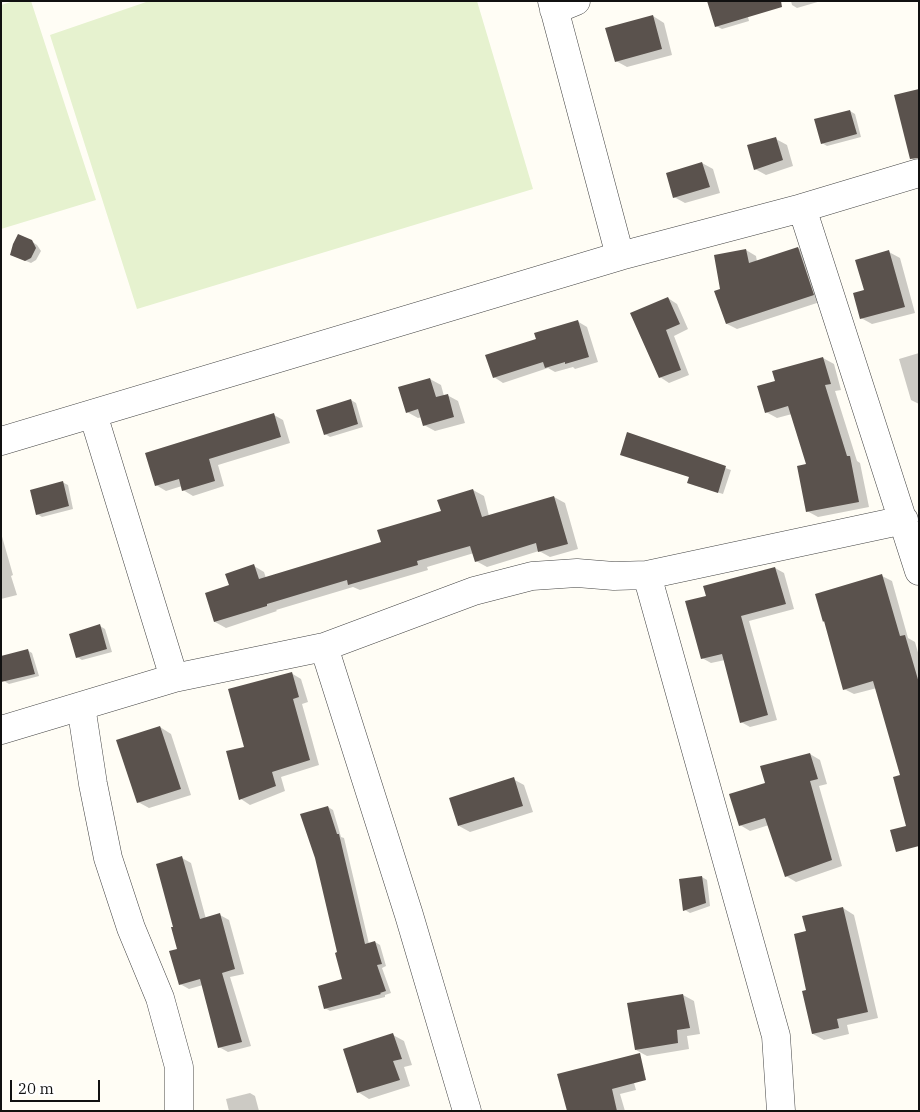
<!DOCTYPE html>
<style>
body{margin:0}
#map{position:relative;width:920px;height:1112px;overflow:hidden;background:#fffdf5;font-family:"IBM Plex Serif",serif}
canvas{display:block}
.frame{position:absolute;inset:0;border:2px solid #111;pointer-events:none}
.scale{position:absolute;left:10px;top:1080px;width:90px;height:22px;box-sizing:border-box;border:2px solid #111;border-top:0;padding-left:6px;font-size:15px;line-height:18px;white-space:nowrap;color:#111;-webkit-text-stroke:4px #fff;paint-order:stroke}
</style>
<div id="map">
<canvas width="920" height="1112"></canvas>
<div class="frame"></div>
<div class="scale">20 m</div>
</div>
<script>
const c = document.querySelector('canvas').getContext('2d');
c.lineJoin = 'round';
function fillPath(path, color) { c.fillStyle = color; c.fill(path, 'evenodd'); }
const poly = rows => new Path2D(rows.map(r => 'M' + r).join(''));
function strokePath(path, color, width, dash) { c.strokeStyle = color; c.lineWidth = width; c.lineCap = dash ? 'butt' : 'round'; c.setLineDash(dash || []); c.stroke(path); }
fillPath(poly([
 [14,1,31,1,96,200,1,229,1,5],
 [149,1,477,1,533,189,137,309,50,35]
]), '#e6f2cf');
fillPath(poly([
 [744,1,749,21,722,29,716,26],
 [791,1,821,1,797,8,792,5],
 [653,16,664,23,672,55,627,67,616,61],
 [850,111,855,114,861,137,827,146,822,143],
 [776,139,787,145,793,166,766,175,755,169],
 [702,163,713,169,720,193,685,203,674,197],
 [31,241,37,245,41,251,36,260,31,263,11,255],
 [798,248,808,254,823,301,737,329,727,324,721,290,746,250,756,256,757,262],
 [889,252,900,258,915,313,872,324,861,318],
 [668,298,677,304,688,329,674,336,689,375,669,383,660,377],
 [577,321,587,327,598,362,575,369,573,367,555,372,548,368,503,383,494,377,538,340],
 [919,353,919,404,911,400,899,359],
 [823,358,834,364,841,390,835,391,857,461,860,463,869,507,818,517,807,511,808,465,792,414,777,418,766,412],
 [430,379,441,385,444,396,447,395,458,401,465,423,435,431,424,425,422,417,418,418,407,412],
 [351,400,356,403,363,427,330,437,325,434],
 [274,415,283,420,290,443,218,465,224,486,193,496,183,490,182,486,166,491,156,485],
 [628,434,731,470,723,494,694,485,690,477,621,454],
 [62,482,68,485,73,509,42,517,37,514],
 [473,490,484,496,489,516,554,497,565,503,578,549,550,557,539,551,487,567,476,561,474,553,427,567,428,570,360,590,353,587,276,610,277,611,226,628,215,622,231,586,254,566,264,572,266,578,382,543,443,512],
 [1,533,13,575,11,576,17,595,1,599],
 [775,568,784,573,794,609,749,621,777,720,750,727,741,722,725,660,711,663,702,658,707,597,705,587],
 [882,576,892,581,908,638,915,642,919,656,919,831,877,688,854,694,844,689,826,622,824,621],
 [100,626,105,629,112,652,82,660,77,657],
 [27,650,32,653,39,676,9,684,4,681],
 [291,673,301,679,308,702,302,704,319,765,281,777,285,791,250,805,241,799,245,747],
 [160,727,171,734,191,795,149,808,138,802],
 [810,754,820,760,827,784,819,786,842,866,796,882,786,876,769,825,750,831,740,825,767,784],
 [513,779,524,785,533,812,470,832,459,826],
 [328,807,333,810,341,837,344,838,369,944,375,942,380,945,386,966,382,968,391,993,385,995,385,997,330,1011,325,1008,344,980,339,953],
 [182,858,191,863,206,919,220,915,229,920,244,974,230,977,251,1046,228,1052,219,1047,203,985,189,989,180,984,178,950,175,928],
 [702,877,707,880,710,906,690,913,685,910],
 [843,908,854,915,878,1018,847,1025,849,1034,824,1040,813,1034,807,932],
 [683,995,694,1001,700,1034,687,1036,689,1049,647,1056,636,1050],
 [393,1035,404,1041,412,1065,404,1067,410,1086,369,1099,358,1092],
 [629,1065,636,1090,620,1094,625,1111,580,1111],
 [250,1093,255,1096,259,1111,229,1111,226,1099]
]), '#0003');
fillPath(poly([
 [707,1,781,1,782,7,715,27],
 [653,15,662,49,615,62,605,28],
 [919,89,919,158,910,159,894,95],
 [850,110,857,134,821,144,814,119],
 [776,137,783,160,754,170,747,145],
 [702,162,710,187,673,198,666,173],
 [18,234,32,240,36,248,31,258,25,261,10,255,13,244],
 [798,247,814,295,726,324,714,291,720,289,714,255,746,249,749,263],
 [889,250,905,307,860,319,853,293,864,290,855,260],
 [668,297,680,324,666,330,681,370,659,378,630,313],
 [578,320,589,357,565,364,565,362,545,368,543,362,493,378,485,355,536,339,534,333],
 [823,357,831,384,825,385,847,456,850,456,859,502,806,512,797,466,806,464,788,406,765,413,757,386,775,381,772,371],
 [430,378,436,397,448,394,454,417,423,426,418,409,406,413,398,387],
 [351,399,358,424,324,435,316,410],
 [274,413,281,437,209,459,215,481,182,491,179,479,155,486,145,453],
 [627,432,726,466,718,493,687,483,689,477,620,455],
 [63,481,69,506,36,515,30,490],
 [473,489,482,517,554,496,568,544,538,552,536,543,475,562,470,546,417,561,418,565,348,585,347,580,267,604,267,606,214,622,205,593,229,585,225,574,254,564,259,579,381,542,377,530,441,511,437,500],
 [775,567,786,604,741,616,768,715,740,723,722,654,701,659,685,601,706,596,703,586],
 [882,574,900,636,905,635,919,683,919,846,896,852,890,830,906,826,893,777,900,775,873,681,843,690,824,621,823,622,815,594],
 [100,624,107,649,76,658,69,634],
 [28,649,35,674,1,682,1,656],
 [292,672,299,697,293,699,310,760,272,772,276,786,239,800,226,751,244,747,228,689],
 [160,726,181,789,137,803,116,740],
 [810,753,818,779,810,781,832,860,785,877,765,818,739,826,729,794,765,783,760,766],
 [514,777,523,806,458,826,449,798],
 [328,806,337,834,339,834,365,944,375,941,382,964,377,965,386,991,380,993,381,994,324,1009,318,986,342,979,335,953,337,952,315,858,300,814],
 [182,856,200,919,220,913,235,969,222,973,242,1042,218,1048,200,979,179,985,169,951,177,949,171,927,173,927,156,864],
 [702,876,706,903,683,911,679,879],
 [843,907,868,1012,837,1019,839,1028,812,1034,802,991,806,990,794,934,806,931,802,916],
 [683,994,690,1028,677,1030,678,1043,635,1050,627,1003],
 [393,1033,402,1059,393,1061,400,1080,357,1093,343,1049],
 [640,1053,646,1080,612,1089,617,1111,567,1111,557,1074]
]), '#5a524d');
const minor = poly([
 [552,1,620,256],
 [554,10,576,1],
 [802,208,919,571],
 [93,414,174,678],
 [1,441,620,256,802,208,919,173],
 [647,575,776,1036,781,1111],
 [324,647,409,915,467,1111],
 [81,706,93,784,108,858,131,928,160,998,179,1067,179,1111],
 [1,730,174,678,324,647,474,591,532,576,577,573,614,576,647,575,904,520]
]);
strokePath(minor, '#444', 29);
strokePath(minor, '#fff', 28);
</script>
